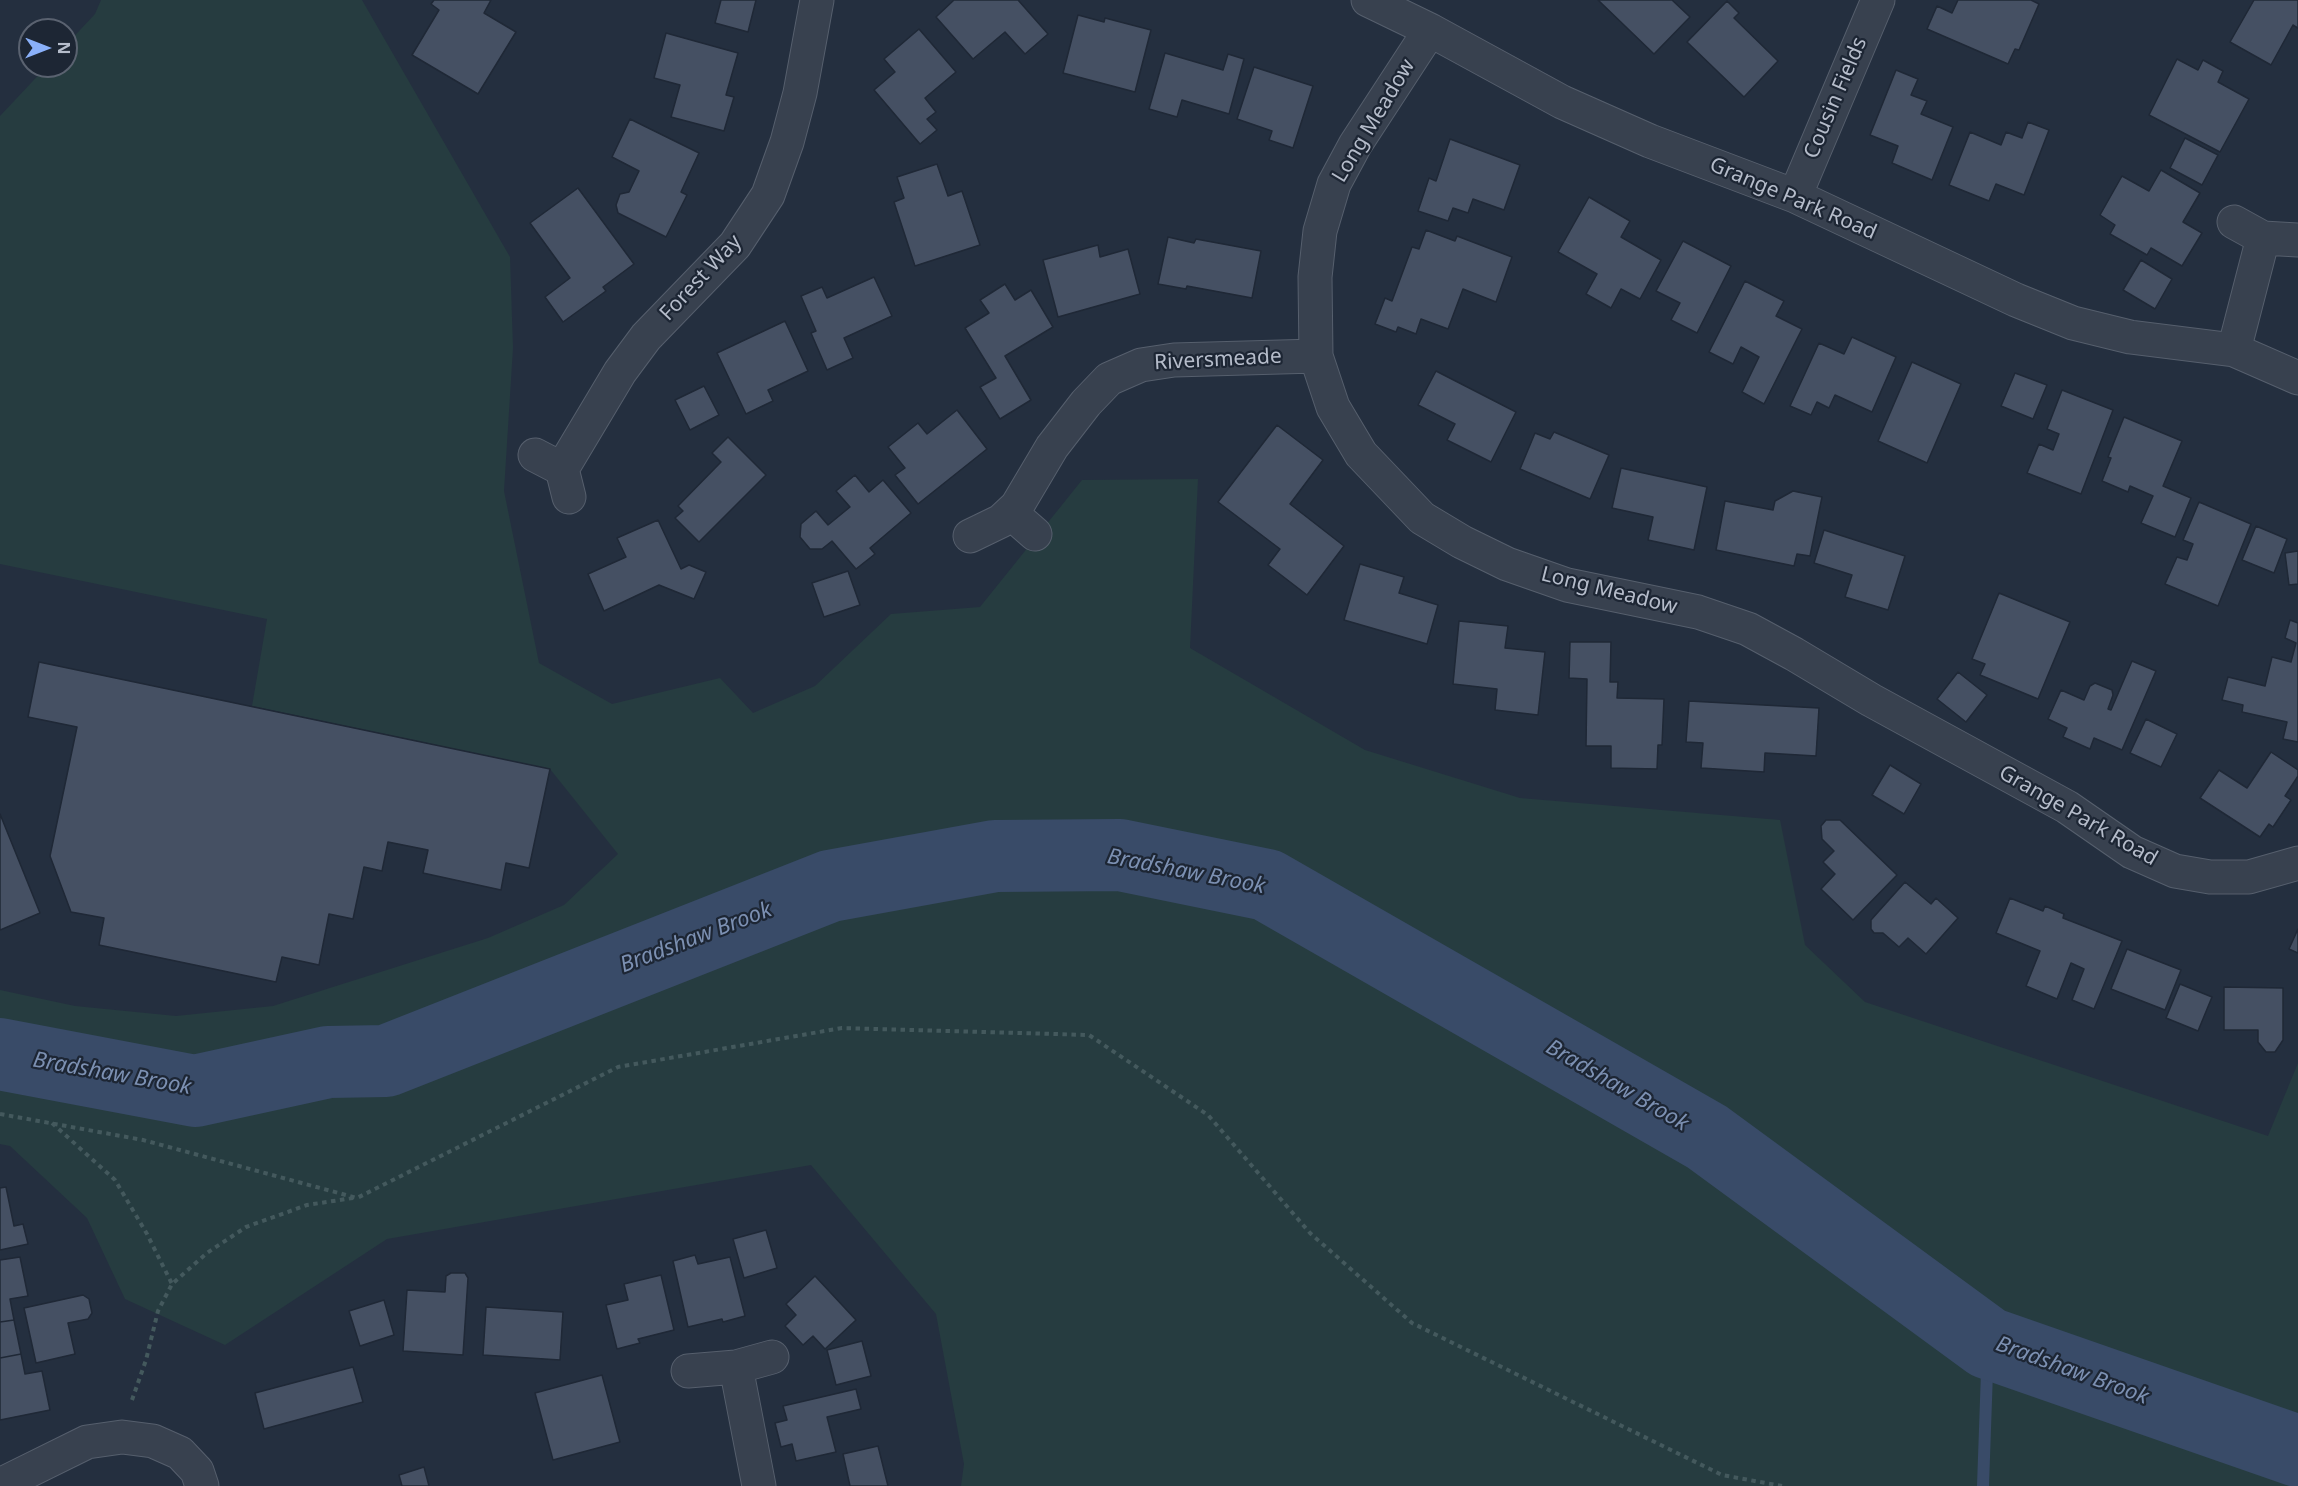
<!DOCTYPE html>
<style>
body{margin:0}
#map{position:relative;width:2298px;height:1486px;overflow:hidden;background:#242f3f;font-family:"Noto Sans",sans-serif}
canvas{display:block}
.north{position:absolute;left:18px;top:18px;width:60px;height:60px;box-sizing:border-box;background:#1d2634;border:2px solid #5a6270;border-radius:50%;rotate:90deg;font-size:16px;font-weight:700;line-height:24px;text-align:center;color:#b5bcca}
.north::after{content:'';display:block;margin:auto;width:21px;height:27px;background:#8ab0f9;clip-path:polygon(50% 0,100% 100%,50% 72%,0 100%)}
</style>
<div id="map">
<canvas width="2298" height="1486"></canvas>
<div class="north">N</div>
</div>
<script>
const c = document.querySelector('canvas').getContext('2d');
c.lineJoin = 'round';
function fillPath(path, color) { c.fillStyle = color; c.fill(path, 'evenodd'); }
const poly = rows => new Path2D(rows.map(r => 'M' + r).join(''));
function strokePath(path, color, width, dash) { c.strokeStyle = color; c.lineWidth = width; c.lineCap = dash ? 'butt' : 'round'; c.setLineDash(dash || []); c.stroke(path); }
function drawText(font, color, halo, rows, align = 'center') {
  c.font = font + ' "Noto Sans",sans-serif'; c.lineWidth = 4.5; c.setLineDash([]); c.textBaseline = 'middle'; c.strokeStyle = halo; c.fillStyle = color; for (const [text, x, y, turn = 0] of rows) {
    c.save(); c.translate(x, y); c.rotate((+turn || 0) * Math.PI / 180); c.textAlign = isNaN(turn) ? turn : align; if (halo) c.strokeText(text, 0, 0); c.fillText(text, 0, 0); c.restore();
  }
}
fillPath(poly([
 [101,0,362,0,510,257,513,348,504,491,539,663,612,704,720,678,753,713,815,686,891,614,980,607,1082,480,1198,479,1190,648,1365,750,1520,798,1780,820,1805,945,1865,1002,2268,1136,2298,1063,2298,1486,961,1486,964,1464,936,1314,811,1165,387,1239,225,1345,125,1299,87,1218,10,1146,0,1144,0,990,75,1006,176,1016,273,1006,488,938,564,905,618,854,550,769,252,706,267,619,0,564,0,116,47,66,66,66,66,45,95,14]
]), '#263c40');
strokePath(poly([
 [1983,1486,1988,1343]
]), '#394b68', 12);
strokePath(poly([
 [0,1054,195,1091,328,1062,386,1061,830,886,995,856,1120,855,1267,885,1707,1137,1988,1343,2298,1451]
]), '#394b68', 72);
const building = poly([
 [434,0,491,0,484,13,516,32,478,94,412,55,439,10,431,4,434,0],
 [721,0,756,0,748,32,715,23,721,0],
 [954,0,1018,0,1048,34,1025,54,1005,32,973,59,936,17,954,0],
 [1598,0,1672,0,1690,17,1654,54,1598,0],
 [1958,0,2031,0,2039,4,2019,50,2015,49,2008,64,1927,29,1937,6,1952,13,1958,0],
 [2254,0,2298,0,2298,28,2293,25,2271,65,2230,42,2254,0],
 [1727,1,1739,13,1734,18,1778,61,1744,97,1687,42,1727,1],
 [1078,15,1104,22,1105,18,1151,30,1135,92,1063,73,1078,15],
 [919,29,956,72,925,98,936,112,927,119,937,130,920,144,874,90,895,72,884,59,919,29],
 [666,33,738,53,726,95,734,97,724,131,671,117,680,85,654,78,666,33],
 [1165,53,1223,70,1228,54,1244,59,1229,114,1182,100,1177,117,1149,109,1165,53],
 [2177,59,2198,70,2203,60,2223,71,2218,82,2249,99,2220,152,2149,115,2177,59],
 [1254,67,1313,86,1293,148,1269,140,1272,131,1237,119,1254,67],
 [1896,70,1918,79,1911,95,1927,101,1921,114,1953,127,1932,180,1892,163,1898,146,1870,135,1896,70],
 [630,119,699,153,681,192,687,195,666,237,618,213,616,205,620,194,629,192,639,171,612,157,630,119],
 [2028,122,2049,130,2024,195,1996,184,1989,201,1949,185,1970,132,2001,145,2006,132,2022,138,2028,122],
 [2185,138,2218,155,2202,185,2170,168,2185,138],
 [1450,139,1520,165,1504,210,1473,199,1468,213,1453,208,1448,221,1418,211,1429,178,1436,181,1450,139],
 [937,164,948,196,962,191,980,245,915,266,894,202,904,198,897,177,937,164],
 [2161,170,2200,193,2183,222,2202,233,2182,266,2151,248,2147,255,2110,234,2115,225,2100,215,2122,176,2149,191,2161,170],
 [578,188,634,264,603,287,606,291,563,322,545,297,570,278,530,223,578,188],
 [1589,197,1630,221,1621,237,1661,260,1640,299,1621,289,1611,308,1586,294,1597,274,1558,252,1589,197],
 [1426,230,1455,241,1457,236,1512,257,1496,302,1463,289,1448,329,1421,319,1416,334,1398,327,1396,332,1375,324,1385,298,1392,301,1412,247,1419,249,1426,230],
 [1168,237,1194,243,1196,239,1261,251,1252,298,1187,286,1186,289,1158,284,1168,237],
 [1683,241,1731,266,1697,333,1671,320,1680,303,1656,291,1683,241],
 [1098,245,1100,257,1128,249,1140,294,1058,317,1043,260,1098,245],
 [2141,260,2172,279,2155,309,2123,290,2141,260],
 [874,277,892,316,844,338,853,358,827,370,811,333,816,331,801,296,822,287,827,298,874,277],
 [1745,281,1784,301,1776,316,1802,329,1764,404,1742,392,1759,357,1741,347,1733,364,1709,352,1745,281],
 [1005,284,1015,300,1031,290,1053,327,1005,356,1031,400,1000,419,980,387,996,378,965,328,989,313,980,300,1005,284],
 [785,321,808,371,768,390,773,401,746,414,717,353,785,321],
 [1852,337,1896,357,1872,412,1835,395,1829,408,1817,402,1811,415,1790,406,1819,343,1844,354,1852,337],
 [1912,362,1961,384,1927,463,1878,441,1912,362],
 [1436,371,1516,412,1491,462,1447,440,1455,424,1418,405,1436,371],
 [2015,373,2047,385,2033,419,2001,406,2015,373],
 [704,386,719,415,690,430,675,400,704,386],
 [2062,390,2113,410,2081,494,2027,473,2039,444,2053,450,2059,434,2047,429,2062,390],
 [957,410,987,449,918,504,895,475,905,468,888,447,918,423,927,434,957,410],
 [2124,417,2182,441,2163,486,2191,498,2175,537,2141,523,2153,496,2130,486,2128,492,2102,481,2111,458,2108,457,2124,417],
 [1277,425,1323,460,1290,504,1344,546,1307,595,1268,565,1280,549,1218,502,1277,425],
 [1554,432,1609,455,1590,499,1520,469,1535,433,1550,439,1554,432],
 [728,437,766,475,699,542,675,518,683,511,678,506,721,462,712,453,728,437],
 [1621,468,1707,487,1694,550,1648,540,1653,517,1612,508,1621,468],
 [855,475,869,492,883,480,911,513,870,548,875,554,856,569,832,541,822,549,810,549,800,537,801,524,816,511,828,525,850,507,836,491,855,475],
 [1793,491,1822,497,1810,556,1797,554,1794,566,1716,550,1725,501,1773,510,1775,501,1793,491],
 [2199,502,2251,524,2218,606,2165,584,2177,557,2187,560,2193,544,2183,540,2199,502],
 [658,520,681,569,689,565,706,572,694,599,659,585,604,611,588,574,626,557,617,538,658,520],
 [2256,526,2287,539,2274,573,2242,560,2256,526],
 [1824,530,1905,556,1888,610,1845,597,1852,575,1814,563,1824,530],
 [2298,551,2298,584,2289,585,2285,553,2298,551],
 [1360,564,1404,577,1399,593,1438,605,1427,644,1344,620,1360,564],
 [848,571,860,605,824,617,812,583,848,571],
 [1999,593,2070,622,2038,699,1980,675,1985,664,1972,659,1999,593],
 [2290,620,2298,623,2298,742,2283,739,2287,722,2242,712,2243,705,2222,700,2228,677,2265,686,2272,657,2291,662,2296,643,2285,638,2290,620],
 [1459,621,1508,626,1505,648,1545,652,1538,715,1495,710,1497,689,1453,684,1459,621],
 [1570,642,1611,642,1610,682,1618,682,1617,698,1664,699,1662,745,1658,745,1657,769,1611,768,1611,746,1586,746,1587,679,1569,678,1570,642],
 [2132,661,2156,671,2122,750,2094,738,2090,749,2063,737,2067,728,2048,719,2061,690,2084,700,2090,686,2095,683,2112,690,2113,695,2108,709,2111,710,2132,661],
 [39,662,550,769,529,868,506,863,501,890,423,873,428,850,388,842,382,871,364,867,353,919,329,914,319,965,282,957,276,982,99,945,104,918,71,912,50,856,77,727,28,717,39,662],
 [1958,672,1987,695,1966,722,1937,699,1958,672],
 [1689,701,1819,708,1816,756,1765,753,1764,772,1701,768,1703,743,1686,742,1689,701],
 [2146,719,2177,734,2161,767,2130,753,2146,719],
 [2271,752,2298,770,2298,776,2285,796,2291,800,2273,827,2269,824,2260,837,2200,798,2219,770,2247,788,2271,752],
 [1890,765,1921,784,1904,814,1872,795,1890,765],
 [0,814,40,913,0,930,0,814],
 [1826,820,1840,820,1897,875,1853,920,1821,889,1835,874,1823,862,1834,851,1822,839,1821,826,1826,820],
 [1905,882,1931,904,1936,898,1958,918,1926,954,1908,938,1899,947,1883,933,1874,933,1871,929,1871,920,1905,882],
 [2010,898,2043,911,2045,906,2064,914,2063,918,2122,941,2094,1009,2072,1000,2084,969,2071,963,2057,999,2026,986,2040,951,1996,933,2010,898],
 [2298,929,2298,953,2289,949,2298,929],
 [2127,949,2181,970,2165,1010,2111,989,2127,949],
 [2180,984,2212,997,2198,1031,2166,1018,2180,984],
 [2224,987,2283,988,2283,1040,2275,1052,2266,1052,2258,1042,2258,1030,2224,1030,2224,987],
 [6,1187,14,1226,23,1224,28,1244,0,1250,0,1188,6,1187],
 [766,1230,777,1268,744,1278,733,1239,766,1230],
 [695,1255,698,1264,730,1257,745,1316,723,1322,722,1319,688,1327,673,1261,695,1255],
 [20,1257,28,1296,10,1299,14,1320,0,1322,0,1260,20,1257],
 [451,1273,465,1273,468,1278,463,1355,403,1351,407,1290,445,1292,446,1276,451,1273],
 [661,1275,674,1330,638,1339,640,1343,617,1349,606,1305,628,1300,624,1284,661,1275],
 [815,1276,856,1320,825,1349,813,1336,803,1345,785,1326,796,1315,786,1304,815,1276],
 [83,1295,89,1299,92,1313,88,1319,68,1323,75,1354,36,1363,24,1308,83,1295],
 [384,1300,394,1335,360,1346,349,1311,384,1300],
 [486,1307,563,1312,560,1360,483,1355,486,1307],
 [14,1320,21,1354,0,1358,0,1322,14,1320],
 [862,1341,871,1376,836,1385,827,1350,862,1341],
 [21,1354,25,1374,42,1371,50,1410,0,1420,0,1358,21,1354],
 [353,1367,363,1402,264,1429,255,1393,353,1367],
 [602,1375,620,1442,553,1460,535,1393,602,1375],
 [856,1389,861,1409,827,1417,836,1452,796,1461,792,1444,781,1447,775,1423,787,1420,783,1406,856,1389],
 [878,1446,888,1486,850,1486,843,1454,878,1446],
 [424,1467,429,1486,402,1486,399,1475,424,1467]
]);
fillPath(building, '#455063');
strokePath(building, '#1f2836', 1.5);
const street = poly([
 [1368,0,1430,30,1562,102,1650,141,1795,196,2016,300,2073,323,2130,337,2234,350,2298,378],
 [1430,30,1355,145,1334,184,1320,231,1315,277,1316,356,1333,407,1361,454,1422,518,1462,542,1507,564,1567,585,1698,612,1748,629,1794,654,1871,700,2067,807,2132,852,2175,871,2210,877,2249,877,2298,863],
 [1795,196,1878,0],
 [2234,222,2263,238,2298,240],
 [2234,350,2263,238],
 [535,455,562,469,569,497],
 [562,469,620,372,646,337,735,245,768,195,787,142,800,93,817,0],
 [1011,513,1035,534],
 [970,536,1001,521,1017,506,1052,447,1086,403,1109,379,1141,365,1174,360,1316,356],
 [736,1367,759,1486],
 [688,1371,736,1367,772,1357],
 [0,1485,87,1442,122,1437,153,1441,180,1453,197,1471,202,1486]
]);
strokePath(street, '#565f6d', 35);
strokePath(poly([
 [0,1114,143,1140,357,1198,618,1067,842,1028,1089,1035,1208,1115,1310,1233,1412,1323,1722,1475,1782,1486],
 [52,1123,115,1180,147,1234,172,1284],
 [132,1400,146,1360,158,1311,172,1284,207,1253,246,1227,307,1205,353,1198]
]), '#44595d', 4, [4.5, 4.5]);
strokePath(street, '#38414f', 33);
drawText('21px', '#b5bcca', '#1d2634', [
 ["Cousin Fields",1836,98,-67],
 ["Long Meadow",1374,121,-59],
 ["Grange Park Road",1793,199,23],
 ["Forest Way",701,278,-47],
 ["Riversmeade",1218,360,-3],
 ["Long Meadow",1609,591,14],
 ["Grange Park Road",2078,816,30]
]);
drawText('italic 22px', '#7c90b2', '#1d2634', [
 ["Bradshaw Brook",1186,872,11],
 ["Bradshaw Brook",696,938,-21],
 ["Bradshaw Brook",112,1074,10],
 ["Bradshaw Brook",1617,1086,30],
 ["Bradshaw Brook",2072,1371,20]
]);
</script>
